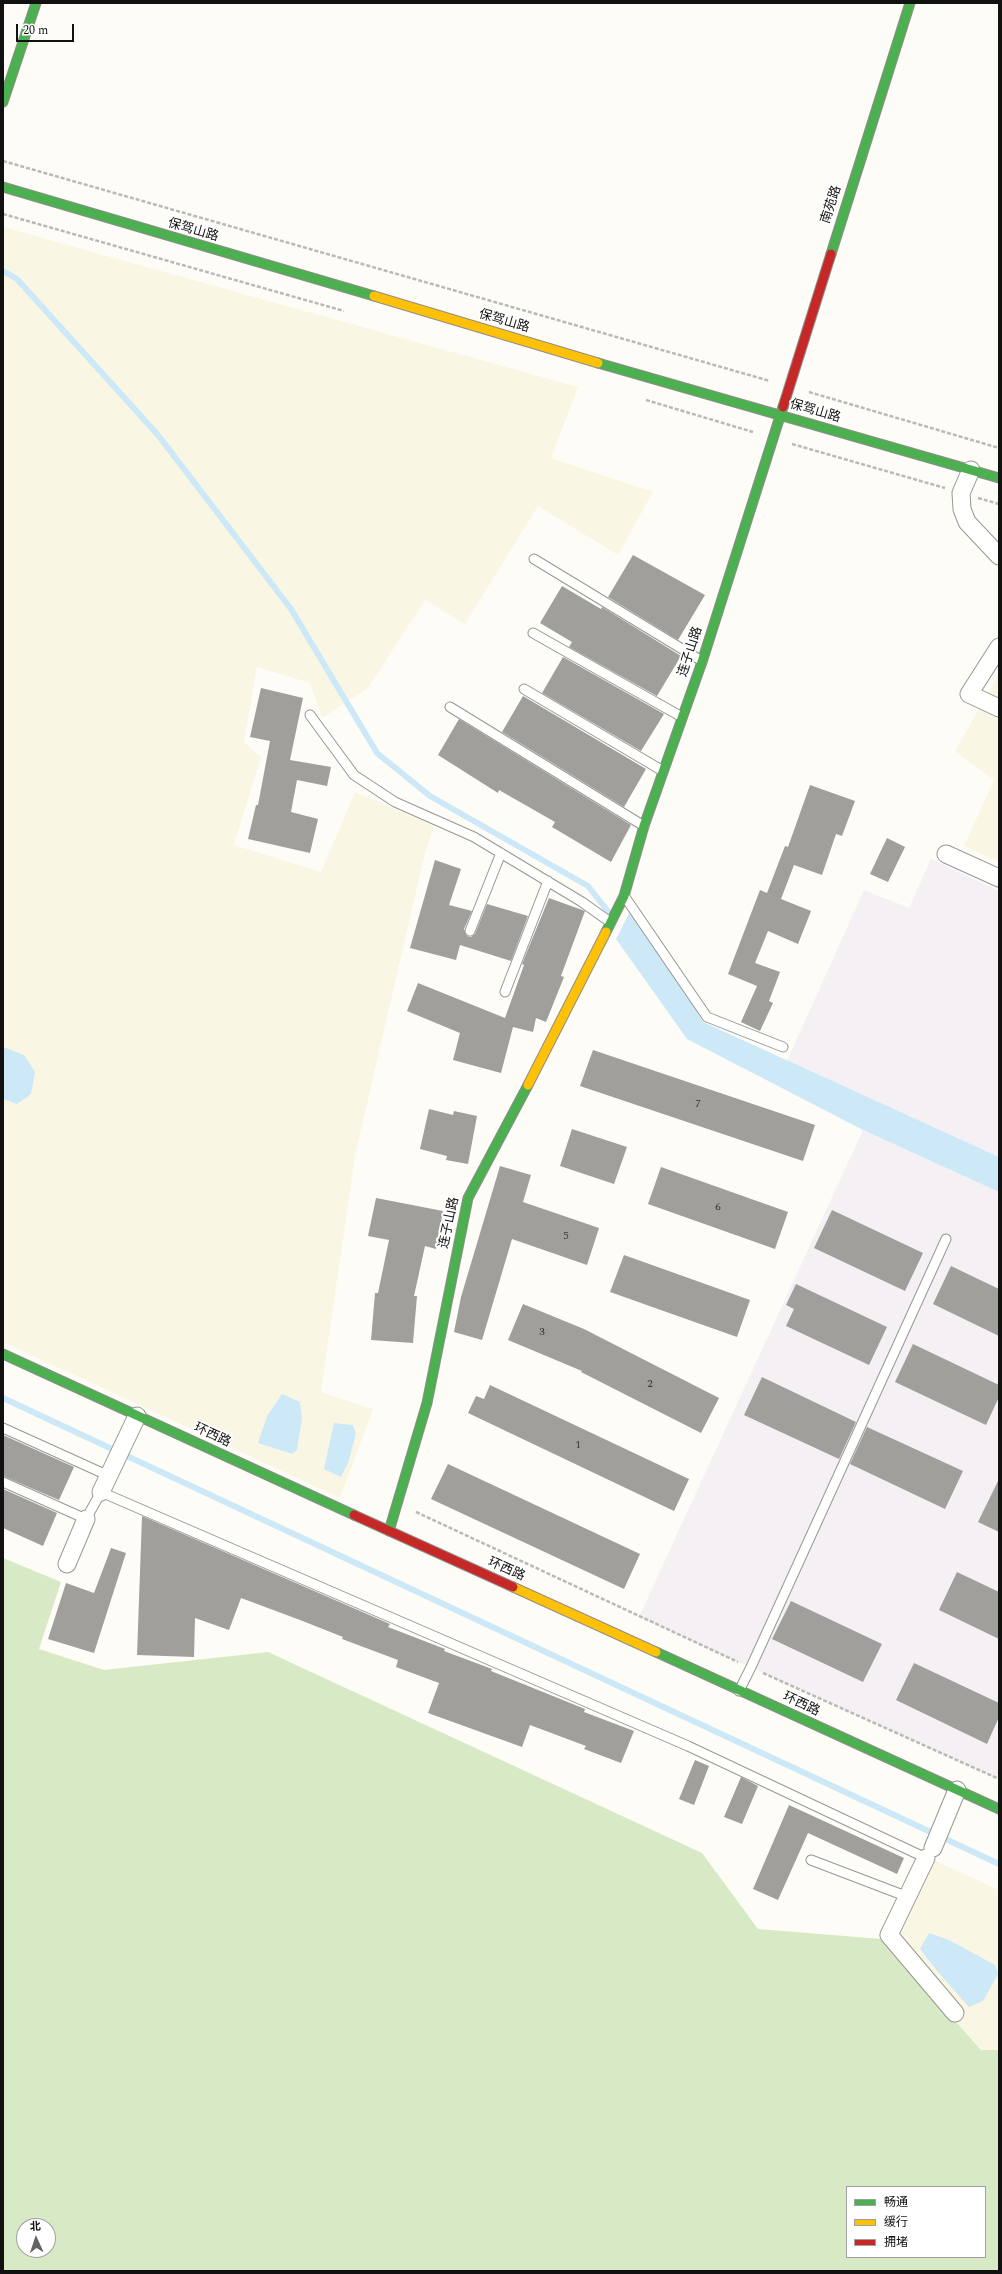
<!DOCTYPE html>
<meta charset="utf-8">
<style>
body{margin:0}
#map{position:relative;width:1002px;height:2274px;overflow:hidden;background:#fdfcf7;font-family:Spectral,"Noto Sans SC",serif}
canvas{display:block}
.frame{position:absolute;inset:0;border:4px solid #111;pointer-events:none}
.legend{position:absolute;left:846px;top:2186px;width:140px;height:72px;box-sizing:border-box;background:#fff;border:1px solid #a0a0a0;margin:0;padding:5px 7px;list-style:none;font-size:12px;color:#111}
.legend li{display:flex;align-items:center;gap:8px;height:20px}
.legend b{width:20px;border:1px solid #a0a0a0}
.north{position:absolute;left:16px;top:2218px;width:40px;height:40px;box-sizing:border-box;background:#fff;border:1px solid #a0a0a0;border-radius:50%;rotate:357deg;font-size:11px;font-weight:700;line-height:16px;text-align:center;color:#111}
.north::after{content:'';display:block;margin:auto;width:14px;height:18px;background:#646362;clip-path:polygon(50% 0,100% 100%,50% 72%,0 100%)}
.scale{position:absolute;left:16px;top:24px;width:58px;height:18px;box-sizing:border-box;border:2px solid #111;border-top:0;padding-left:5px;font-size:12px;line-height:14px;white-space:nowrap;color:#111;-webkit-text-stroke:3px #fff;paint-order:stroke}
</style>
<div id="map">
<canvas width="1002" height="2274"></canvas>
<div class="frame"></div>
<ul class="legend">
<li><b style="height:5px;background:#4caf50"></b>畅通</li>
<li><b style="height:5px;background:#ffc107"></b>缓行</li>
<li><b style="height:5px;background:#c62828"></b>拥堵</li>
</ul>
<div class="north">北</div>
<div class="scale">20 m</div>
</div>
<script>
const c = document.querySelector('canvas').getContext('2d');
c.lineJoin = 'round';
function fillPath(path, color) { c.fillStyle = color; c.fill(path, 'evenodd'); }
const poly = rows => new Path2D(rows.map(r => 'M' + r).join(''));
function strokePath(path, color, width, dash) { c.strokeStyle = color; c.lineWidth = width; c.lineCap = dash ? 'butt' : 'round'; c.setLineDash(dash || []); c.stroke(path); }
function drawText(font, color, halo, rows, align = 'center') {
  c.font = font + ' Spectral,"Noto Sans SC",serif'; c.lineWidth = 4; c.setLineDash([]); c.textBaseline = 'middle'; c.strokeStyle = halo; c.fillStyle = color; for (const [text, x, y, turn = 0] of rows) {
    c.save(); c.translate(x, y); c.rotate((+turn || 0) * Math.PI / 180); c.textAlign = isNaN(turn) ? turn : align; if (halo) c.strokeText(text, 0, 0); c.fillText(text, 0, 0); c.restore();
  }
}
fillPath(poly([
 [931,859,999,891,999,1157,787,1061,864,890,909,908],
 [863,1130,999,1192,999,1779,639,1617]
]), '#f5f0f3');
fillPath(poly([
 [3,227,578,387,551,458,653,492,618,555,538,506,465,624,425,600,368,688,322,718,310,683,257,667,244,742,261,757,234,845,321,872,355,792,434,826,425,853,355,1156,321,1392,373,1409,340,1498,3,1342],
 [999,674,999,862,964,846,994,780,955,751],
 [933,1860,999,1890,999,2050,981,2050,882,1939]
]), '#f9f7e4');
fillPath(poly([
 [3,1558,61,1582,39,1649,104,1670,268,1652,702,1853,758,1929,882,1939,981,2050,999,2050,999,2271,3,2271],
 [847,2187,985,2187,985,2257,847,2257],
 [24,2226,48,2226,48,2250,24,2250]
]), '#d8eac5');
fillPath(poly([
 [633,906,703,1022,999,1157,999,1192,863,1130,687,1039,616,939],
 [3,1047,24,1055,35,1072,31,1094,17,1104,3,1099],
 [282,1394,300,1402,302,1419,297,1450,292,1454,258,1443,267,1416],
 [334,1423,353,1425,356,1434,348,1463,341,1477,324,1469],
 [929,1933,949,1940,995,1965,998,1974,983,2001,969,2007,938,1972,920,1949]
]), '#cde8f7');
strokePath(poly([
 [3,271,17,279,158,435,291,609,377,753,430,796,588,886,610,914],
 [3,1398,999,1864]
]), '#cde8f7', 6);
fillPath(poly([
 [633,555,705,595,678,640,608,597],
 [562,586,601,609,602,607,681,656,657,696,569,647,572,642,540,623],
 [563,657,664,714,641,751,542,693],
 [261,688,303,698,290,760,331,767,327,786,297,780,291,812,318,819,310,853,248,839,256,805,258,805,270,741,250,737],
 [523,696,646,769,624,807,502,732],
 [459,719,631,825,611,862,552,827,555,822,499,790,498,793,438,755],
 [810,785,855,801,842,836,836,834,822,875,794,865,781,899,811,911,798,944,768,931,755,963,780,972,769,1001,773,1003,760,1031,741,1022,757,986,728,974,760,890,767,893,785,846,788,847],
 [887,838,905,847,888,882,870,874],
 [435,860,461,869,449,905,472,911,464,929,467,936,471,937,475,934,487,904,528,916,511,961,460,945,456,960,410,948],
 [549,898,585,911,561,976,564,977,546,1022,536,1018,533,1032,513,1027,501,1073,453,1060,460,1033,407,1011,418,983,505,1018,524,965,522,964],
 [593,1050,815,1125,803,1161,580,1086],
 [429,1109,453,1115,454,1111,477,1116,468,1164,446,1160,447,1156,420,1149],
 [572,1129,627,1147,614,1184,560,1166],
 [500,1166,531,1175,523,1202,599,1228,587,1265,512,1239,482,1340,454,1332,461,1297],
 [661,1167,788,1212,775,1249,648,1204],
 [376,1198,443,1211,436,1249,425,1246,414,1296,417,1296,413,1343,371,1340,375,1293,378,1293,389,1240,368,1236],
 [832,1210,923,1253,905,1291,814,1248],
 [624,1255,750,1300,737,1337,610,1292],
 [951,1266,999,1289,999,1336,933,1304],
 [796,1284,887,1327,869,1365,786,1326,794,1309,786,1305],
 [523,1304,584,1329,719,1398,701,1433,581,1372,582,1371,508,1340],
 [913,1344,999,1385,999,1397,986,1425,895,1382],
 [762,1377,856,1422,839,1459,744,1415],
 [490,1385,689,1479,674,1511,468,1413,476,1396,484,1399],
 [867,1427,963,1471,945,1509,850,1464],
 [3,1435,74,1467,59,1500,3,1476],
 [448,1464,640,1554,624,1589,431,1499],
 [999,1479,999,1532,978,1522],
 [3,1489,57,1513,43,1546,3,1528],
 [142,1516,390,1624,388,1627,445,1649,444,1651,492,1669,491,1671,585,1709,584,1712,634,1731,621,1763,584,1749,586,1746,530,1725,522,1747,428,1713,439,1683,396,1667,398,1660,342,1639,343,1637,300,1620,241,1598,229,1630,195,1618,194,1657,137,1655],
 [111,1548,126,1553,94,1653,48,1639,66,1583,94,1593],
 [957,1572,999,1592,999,1639,939,1610],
 [791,1601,882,1644,863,1682,772,1639],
 [914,1663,999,1703,999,1717,987,1744,896,1700],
 [695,1760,709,1766,694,1805,679,1799],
 [741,1777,758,1786,742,1824,724,1817],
 [789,1805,904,1858,897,1874,808,1833,778,1900,753,1889]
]), '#a19f9c');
const lane = poly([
 [534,559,702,661],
 [533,633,682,717],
 [524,689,663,771],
 [450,707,644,826],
 [310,715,354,775,395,802,474,837,582,902,610,922],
 [625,897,707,1017,783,1047],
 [470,931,501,853],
 [505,992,548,881],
 [3,1428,109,1476],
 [3,1482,86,1519,101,1492,688,1746,926,1858,928,1855],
 [739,1691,751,1667,946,1239],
 [811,1860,908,1897]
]);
const street = poly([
 [971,470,961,493,962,509,967,522,999,556],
 [999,647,969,694,999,708],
 [946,854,999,878],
 [101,1492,137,1416],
 [67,1564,86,1519],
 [933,1848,957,1790],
 [926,1858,889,1935,955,2013]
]);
const fast = poly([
 [3,102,36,3],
 [3,187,374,296],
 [831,254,910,3],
 [598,363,999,478],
 [606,932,624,896,644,826,702,662,783,407],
 [3,1354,354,1515],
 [389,1531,427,1403,468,1198,528,1085],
 [656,1652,999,1809]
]);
const slow = poly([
 [374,296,598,363],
 [528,1085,606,932],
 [513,1587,656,1652]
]);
const jam = poly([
 [783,407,831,254],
 [354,1515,513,1587]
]);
strokePath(lane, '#979795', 11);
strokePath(street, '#979795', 19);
strokePath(fast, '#8e8d8b', 11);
strokePath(slow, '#8e8d8b', 11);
strokePath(jam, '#8e8d8b', 11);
strokePath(poly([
 [3,161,770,381],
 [3,214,344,311],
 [809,392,999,448],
 [646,400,753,432],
 [792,444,945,488],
 [978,498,999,504],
 [416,1512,738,1662],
 [763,1673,999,1779]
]), '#b9b9b8', 2.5, [4, 2]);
strokePath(lane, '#fffffe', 9);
strokePath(street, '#fffffe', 17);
strokePath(fast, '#4caf50', 9);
strokePath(slow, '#ffc107', 9);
strokePath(jam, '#c62828', 9);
drawText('11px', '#353434', null, [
 ["7",698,1105],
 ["6",718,1208],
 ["5",566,1237],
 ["3",542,1333],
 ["2",650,1385],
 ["1",578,1446]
]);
drawText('13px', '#111', '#fff', [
 ["南苑路",832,205,-72],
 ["保驾山路",193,231,16],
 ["保驾山路",504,322,16],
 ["保驾山路",815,412,16],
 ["连子山路",691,652,-72],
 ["连子山路",450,1223,-78],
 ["环西路",212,1436,25],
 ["环西路",506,1570,24],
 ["环西路",801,1705,25]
]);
</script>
